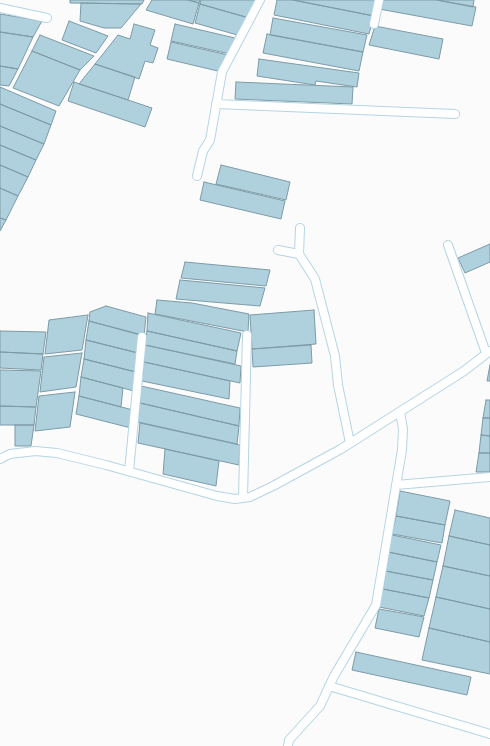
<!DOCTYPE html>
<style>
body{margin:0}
canvas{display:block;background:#fbfbfb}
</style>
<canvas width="490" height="746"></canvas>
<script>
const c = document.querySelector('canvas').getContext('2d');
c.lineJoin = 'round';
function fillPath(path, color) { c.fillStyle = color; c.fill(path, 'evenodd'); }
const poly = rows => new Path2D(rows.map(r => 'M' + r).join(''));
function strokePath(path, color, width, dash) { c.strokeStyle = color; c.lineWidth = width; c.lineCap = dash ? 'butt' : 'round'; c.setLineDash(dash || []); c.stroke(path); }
const building = poly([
 [70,0,144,0,142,4,141,4,70,3,70,0],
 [152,0,188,0,199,3,193,24,146,10,152,0],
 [188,0,200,0,199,3,188,0],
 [201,0,254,0,257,1,249,18,200,4,201,0],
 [277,0,293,0,374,16,369,34,274,15,277,0],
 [293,0,378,0,374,16,293,0],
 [382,0,437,0,476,7,472,26,379,9,382,0],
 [437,0,474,0,473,7,437,0],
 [81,3,141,4,121,28,104,28,80,21,81,3],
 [200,4,249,18,241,36,195,23,200,4],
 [0,14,42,21,33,37,0,32,0,14],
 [273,18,367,35,363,52,270,35,273,18],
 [69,21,108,36,96,53,62,40,69,21],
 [134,24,155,30,150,45,158,48,153,63,145,61,139,79,95,64,118,35,130,39,134,24],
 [175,24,235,38,230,54,171,41,175,24],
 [375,26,443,39,439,59,369,45,375,26],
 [0,32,33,37,18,69,0,66,0,32],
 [267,34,363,52,359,71,263,53,267,34],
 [40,35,94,56,80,70,32,51,40,35],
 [171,42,228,55,222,72,167,59,171,42],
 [32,51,80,70,59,106,13,88,32,51],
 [259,59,359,73,357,87,316,81,315,85,257,76,259,59],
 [95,64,135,77,128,100,79,84,95,64],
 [0,66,18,69,9,86,0,85,0,66],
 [74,82,152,108,145,127,68,101,74,82],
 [236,82,353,87,352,104,235,99,236,82],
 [0,87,56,111,51,125,0,104,0,87],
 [0,104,51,125,44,144,0,126,0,104],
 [0,126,44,144,36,160,0,145,0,126],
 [0,145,36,160,28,177,0,165,0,145],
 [0,165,28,177,18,196,0,188,0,165],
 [221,165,290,182,286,200,216,184,221,165],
 [204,182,285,201,281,219,200,200,204,182],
 [0,188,18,196,6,220,0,218,0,188],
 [0,218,6,220,0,231,0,218],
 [490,244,490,262,465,273,458,258,490,244],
 [185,262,270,270,266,286,181,278,185,262],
 [180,280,265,288,260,306,176,299,180,280],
 [157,300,192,303,249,314,248,332,155,314,157,300],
 [106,306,146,317,144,336,89,321,90,312,106,306],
 [314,310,316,344,252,349,250,315,314,310],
 [148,313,241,333,237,351,147,331,148,313],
 [88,315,82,350,45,354,49,320,88,315],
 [89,321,139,334,138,353,86,340,89,321],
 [0,331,46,332,43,354,0,352,0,331],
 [147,331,237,351,235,364,145,345,147,331],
 [86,340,138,353,136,372,84,359,86,340],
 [145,345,241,366,240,383,144,362,145,345],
 [311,345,312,363,253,367,252,349,311,345],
 [0,352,43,354,41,370,0,368,0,352],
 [82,353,76,387,40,392,44,357,82,353],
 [84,359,136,372,134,391,81,377,84,359],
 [144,362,230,381,229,399,142,381,144,362],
 [490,365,490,381,487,381,490,365],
 [0,370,41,371,36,407,0,406,0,370],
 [81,377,123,388,121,407,79,396,81,377],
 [141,386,240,408,239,426,140,403,141,386],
 [75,392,70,427,35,431,39,396,75,392],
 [79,396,133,410,131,428,76,414,79,396],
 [486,400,490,400,490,418,483,418,486,400],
 [140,403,239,426,237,444,138,422,140,403],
 [0,406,36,407,34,425,0,425,0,406],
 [483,418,490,418,490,436,481,435,483,418],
 [140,423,240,445,239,465,138,443,140,423],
 [15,425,34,425,31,446,15,446,15,425],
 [481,435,490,436,490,453,479,453,481,435],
 [165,449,219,461,216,486,163,474,165,449],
 [479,453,490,453,490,472,476,472,479,453],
 [400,491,450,501,445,525,396,516,400,491],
 [455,510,490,518,490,545,449,536,455,510],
 [396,516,445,525,442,543,392,534,396,516],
 [392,535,441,545,437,562,388,552,392,535],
 [449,536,490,545,490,576,443,566,449,536],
 [388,552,437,562,433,580,385,571,388,552],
 [443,566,490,576,490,609,436,597,443,566],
 [386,571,433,580,429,598,383,589,386,571],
 [383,589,429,598,424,616,379,607,383,589],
 [436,597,490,609,490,642,429,628,436,597],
 [379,609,424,617,419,637,375,628,379,609],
 [429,628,490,642,490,674,422,660,429,628],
 [356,652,471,677,467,695,352,670,356,652]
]);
fillPath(building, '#afd0dd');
strokePath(building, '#7c9ba7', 1);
const minor = poly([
 [0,8,47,18],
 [374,24,379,0],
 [216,104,455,114],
 [197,176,203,151,210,140,222,72,260,0],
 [448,245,486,353],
 [278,250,299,254,315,279,335,356,338,385,350,443],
 [299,254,300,228],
 [0,459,10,454,35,451,57,453,106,465,217,496,235,499,250,497,273,486,341,449,464,371,490,351],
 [129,471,142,337],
 [396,485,490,477],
 [243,498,247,335],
 [329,686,490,734],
 [288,746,289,740,320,706,334,676,376,605,402,450,403,429,400,412]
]);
strokePath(minor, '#b5d5e3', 10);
strokePath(minor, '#fff', 8);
</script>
